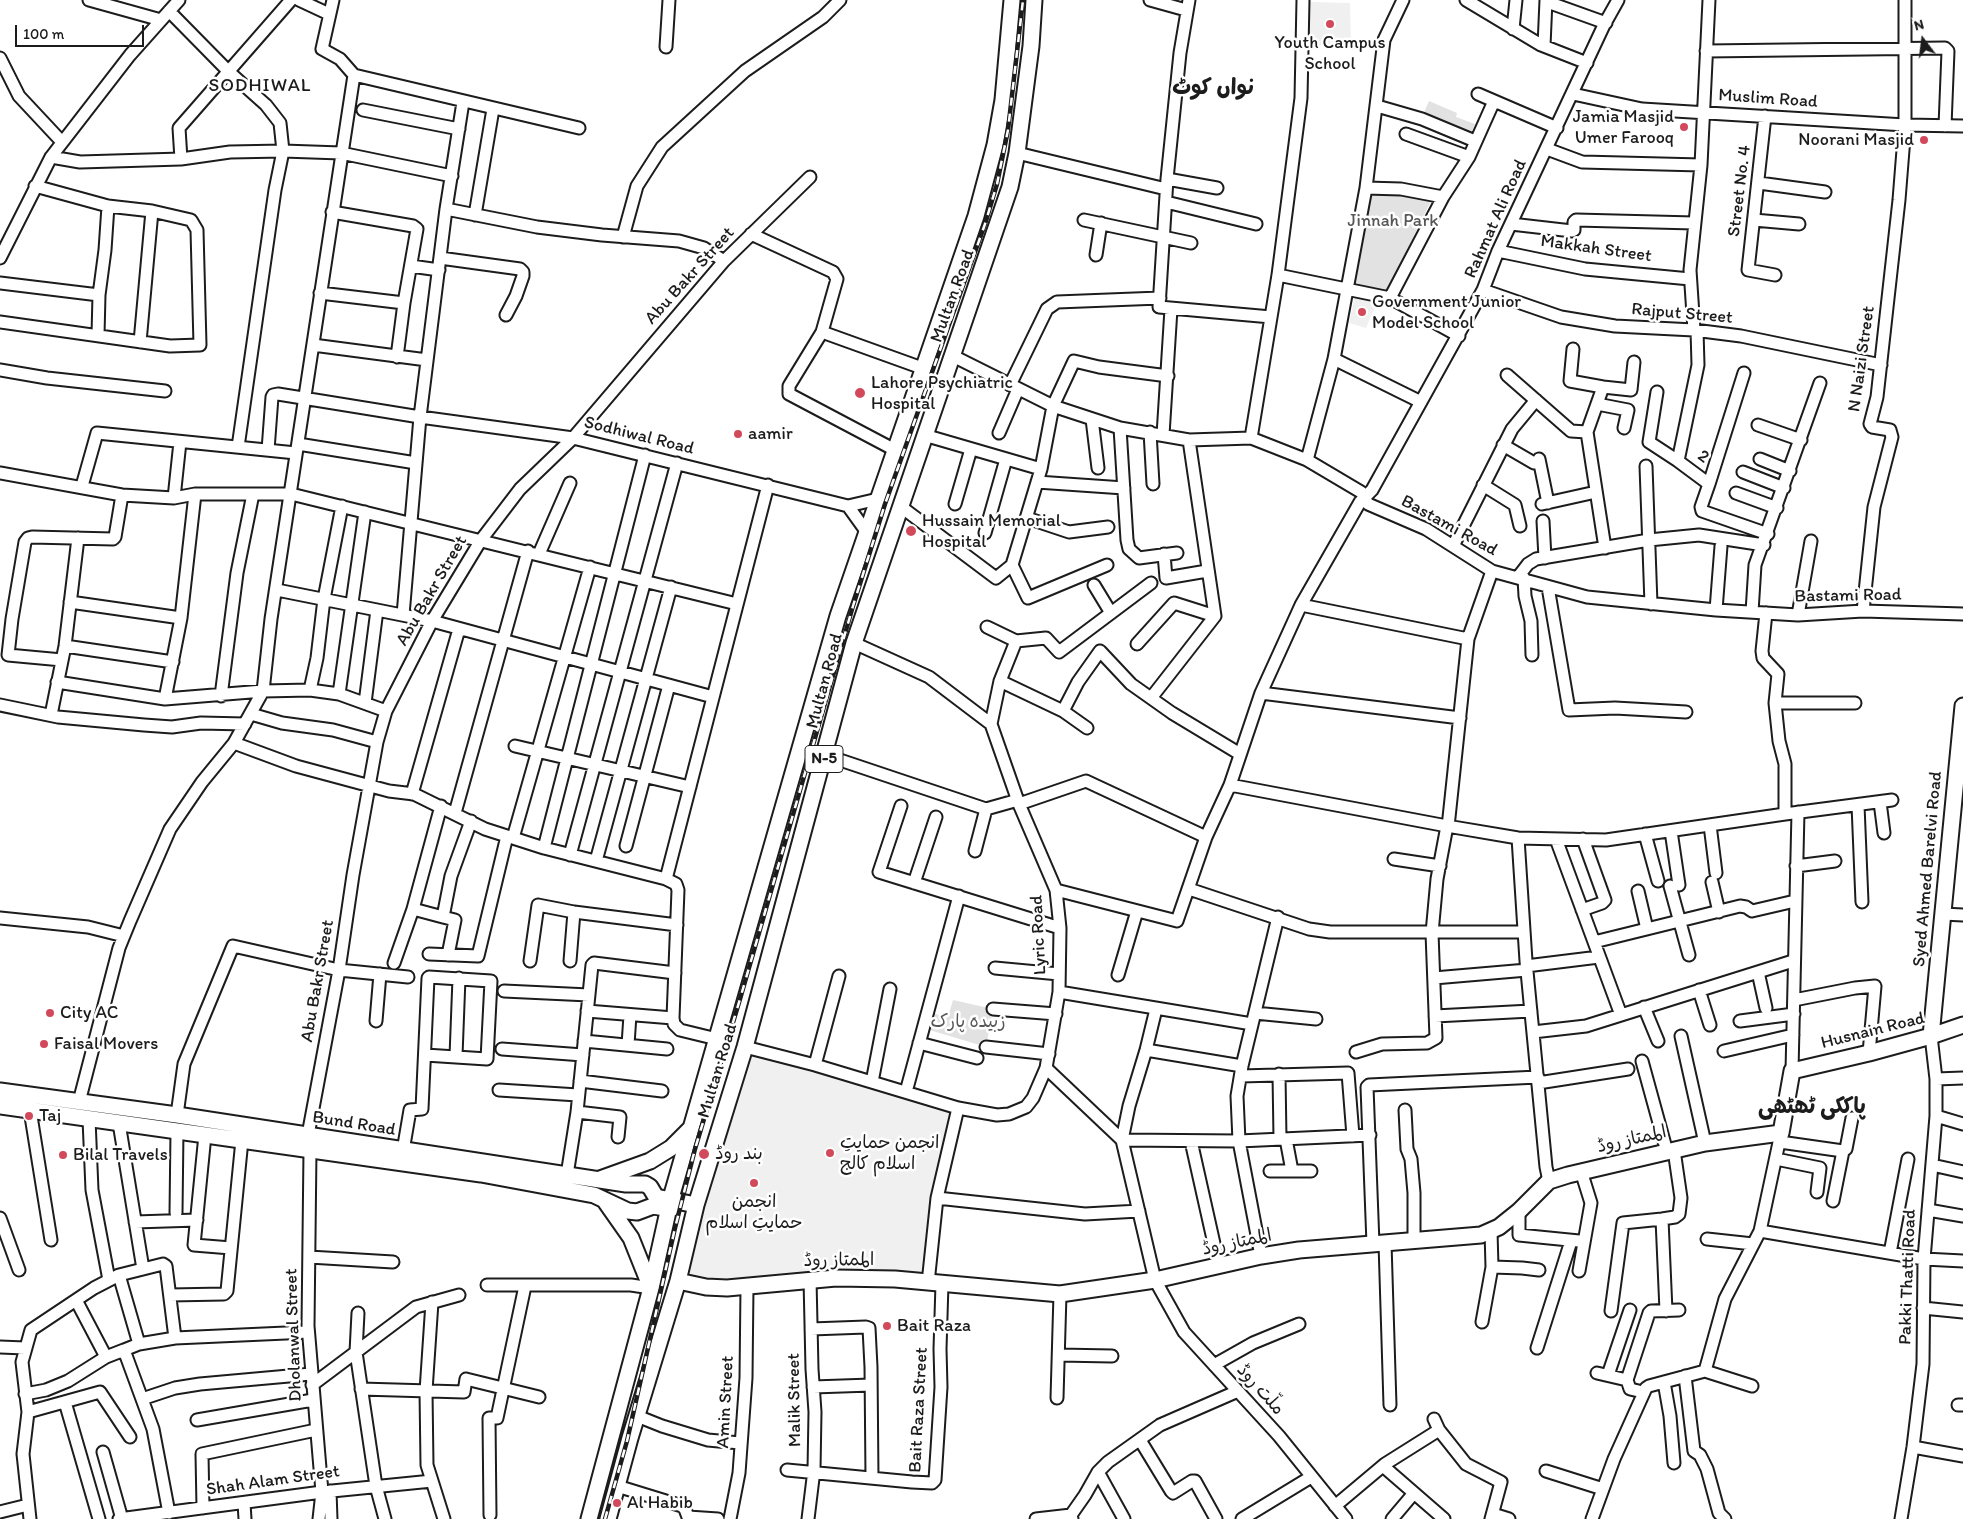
<!DOCTYPE html>
<meta charset="utf-8">
<style>
body{margin:0}
#map{position:relative;width:1963px;height:1519px;overflow:hidden;background:#fff;font-family:Itim,sans-serif}
canvas{display:block}
.north{position:absolute;left:1898px;top:15px;width:50px;height:50px;-webkit-text-stroke:4px #fff;paint-order:stroke;rotate:345deg;font-size:14px;font-weight:700;line-height:20px;text-align:center;color:#1c1c1c}
.north::after{content:'';display:block;margin:auto;width:18px;height:22px;background:#1c1c1c;clip-path:polygon(50% 0,100% 100%,50% 72%,0 100%)}
.scale{position:absolute;left:15px;top:25px;width:129px;height:22px;box-sizing:border-box;border:2px solid #1c1c1c;border-top:0;padding-left:6px;font-size:15px;line-height:18px;white-space:nowrap;color:#1c1c1c;-webkit-text-stroke:4px #fff;paint-order:stroke}
</style>
<div id="map">
<canvas width="1963" height="1519"></canvas>
<div class="north">N</div>
<div class="scale">100 m</div>
</div>
<script>
const c = document.querySelector('canvas').getContext('2d');
c.lineJoin = 'round';
function fillPath(path, color) { c.fillStyle = color; c.fill(path, 'evenodd'); }
const poly = rows => new Path2D(rows.map(r => 'M' + r).join(''));
function strokePath(path, color, width, dash) { c.strokeStyle = color; c.lineWidth = width; c.lineCap = dash ? 'butt' : 'round'; c.setLineDash(dash || []); c.stroke(path); }
function drawText(font, color, halo, rows, align = 'center') {
  c.font = font + ' Itim,"Playpen Sans Arabic",sans-serif'; c.lineWidth = 5; c.setLineDash([]); c.textBaseline = 'middle'; c.strokeStyle = halo; c.fillStyle = color; for (const [text, x, y, turn = 0] of rows) {
    c.save(); c.translate(x, y); c.rotate((+turn || 0) * Math.PI / 180); c.textAlign = isNaN(turn) ? turn : align; if (halo) c.strokeText(text, 0, 0); c.fillText(text, 0, 0); c.restore();
  }
}
fillPath(poly([
 [1309,2,1350,3,1351,46,1309,45],
 [1355,295,1378,300,1366,328,1349,323],
 [742,1042,958,1108,928,1283,747,1287,678,1281]
]), '#f0f0f0');
fillPath(poly([
 [1429,101,1457,113,1456,117,1475,124,1470,136,1423,115],
 [1402,194,1432,199,1386,292,1355,283,1371,195],
 [953,1000,993,1009,986,1047,923,1028,928,1012,948,1017]
]), '#e2e2e2');
const minor = poly([
 [89,0,161,20],
 [299,0,329,14],
 [333,0,322,49,340,59,354,75,579,128],
 [1150,0,1186,10],
 [1189,0,1180,53,1167,179,1159,307,1271,317],
 [1466,0,1541,45,1587,63],
 [1553,4,1606,23],
 [169,11,228,71,266,105,280,123,283,151,275,190,238,447],
 [1513,29,1516,0],
 [1544,46,1546,0],
 [666,47,669,0],
 [1706,51,1945,48,1948,51,1945,126],
 [0,58,19,96,62,142],
 [1478,94,1557,128],
 [1573,94,1642,109,1905,125,1963,126],
 [1377,106,1422,119,1475,141],
 [363,110,459,129],
 [1765,116,1748,270,1775,275],
 [1406,134,1469,157],
 [1547,149,1582,162,1701,165],
 [1017,153,1166,189],
 [51,157,80,162,181,159,230,152,283,151,341,153,452,176],
 [181,159,179,128,291,0],
 [1167,179,1217,188],
 [1759,183,1825,192],
 [1366,188,1384,40,1403,0],
 [1166,202,1256,224],
 [446,209,537,227,602,235,679,241,704,248,724,261],
 [332,212,413,226,417,229,404,303,397,357],
 [475,215,493,109],
 [1084,220,1191,243],
 [1754,220,1799,224],
 [1511,224,1572,231,1574,230,1574,222,1576,220,1694,223],
 [751,234,833,272,837,279,822,332,922,368],
 [623,237,637,186,662,147,745,71,823,17,840,0],
 [1498,251,1585,269,1690,279],
 [1096,255,1101,223],
 [0,258,51,157,130,55,179,0],
 [440,258,520,269,523,272,523,276,516,296,506,315],
 [411,266,439,270],
 [1278,275,1390,298,1459,336],
 [0,283,99,295],
 [1483,290,1561,317,1615,326,1694,330,1741,336,1881,365],
 [320,293,404,303],
 [1390,298,1443,197,1469,157,1494,101],
 [0,322,170,346,200,345,197,230,191,220,152,211,108,206,35,186],
 [1694,330,1690,270,1701,165,1709,0],
 [1697,330,1698,365,1678,461,1709,484,1701,507,1702,511,1768,534],
 [822,332,789,386,789,394,895,450],
 [98,335,99,295,105,250,108,206],
 [140,342,152,211],
 [313,345,427,360],
 [1573,349,1570,381,1603,387],
 [951,355,1053,406,1120,428,1189,440,1251,438,1307,460,1361,492,1368,504,1426,529,1492,571,1587,597,1716,610,1798,615,1863,611,1963,614],
 [1334,359,1421,402],
 [0,370,47,378,165,391],
 [1507,375,1571,431,1587,432],
 [1010,385,1047,309,1057,302,1160,298],
 [1657,392,1649,442,1678,461],
 [1597,404,1628,410,1624,428],
 [1092,419,1098,468],
 [1758,425,1801,440],
 [1120,428,1127,540,1129,549,1139,558,1177,553],
 [1150,432,1153,484],
 [999,433,1018,389],
 [924,435,1041,469],
 [1163,435,1171,309],
 [1251,438,1278,275,1301,98,1303,0],
 [298,444,416,463],
 [1503,445,1534,463],
 [268,450,272,397,273,395,278,394,420,417,573,438,848,506,878,499],
 [1539,459,1548,503],
 [1760,459,1790,471],
 [1307,460,1334,359,1366,188,1401,189,1443,197],
 [1646,466,1651,604],
 [1743,472,1784,488],
 [0,473,122,495,174,498,195,494,291,494,737,604],
 [1037,482,1124,488],
 [1709,484,1744,373],
 [1483,485,1515,505,1520,526],
 [82,486,97,433,296,453],
 [1736,493,1777,508],
 [174,498,180,442],
 [955,504,971,449],
 [1542,504,1596,492],
 [848,506,866,531],
 [900,506,996,578,1012,565,1041,469,1053,406,1074,361,1099,367,1168,376],
 [1027,518,1069,532,1108,527],
 [1543,521,1545,558],
 [985,533,1006,459],
 [1453,546,1512,429,1536,400],
 [1605,548,1587,432,1603,387,1631,390,1634,362],
 [539,554,570,483],
 [1164,554,1166,578,1207,571],
 [1012,565,1028,598,1107,565],
 [1518,577,1528,564,1536,559,1649,540,1699,535,1764,545],
 [1524,578,1525,596,1531,621,1532,655],
 [1094,585,1111,613],
 [1548,587,1569,710,1615,708,1686,712],
 [277,590,432,621,713,697],
 [70,602,181,618],
 [1301,605,1468,639],
 [1716,610,1721,546],
 [1863,611,1874,507,1892,437,1890,430,1872,427,1870,424,1877,397,1899,200,1905,125,1905,0],
 [1752,612,1755,565,1820,383],
 [1766,613,1762,651,1763,658,1778,674,1775,703,1779,741,1785,764,1785,814],
 [403,615,420,417,446,209,463,102],
 [1798,615,1811,541],
 [987,627,1016,641,1046,638,1059,652,1151,583],
 [854,643,929,677,991,724,1019,804,1056,890,1060,928,1059,992,1046,1068,1122,1140,1155,1280,1184,1332,1279,1436,1346,1519],
 [1137,644,1174,603,1215,616],
 [65,646,173,662],
 [62,660,8,655,12,619,25,542,28,538,32,537,113,539,115,537,122,495],
 [1000,681,1063,711,1087,728],
 [57,682,165,699,263,691,310,690,339,694,386,711],
 [310,690,317,658,324,599,342,506],
 [1261,693,1460,718],
 [339,694,365,512],
 [221,696,237,573,253,494],
 [1151,698,1215,616,1189,440],
 [165,699,181,618,195,494],
 [365,703,377,610],
 [1775,703,1855,703],
 [0,705,58,717,144,725,172,727,201,723,245,724],
 [1063,711,1078,682,1100,651,1131,684,1172,713,1240,754],
 [251,714,282,723,333,730,377,742],
 [51,715,65,646,78,538],
 [991,724,1000,681,1016,641],
 [234,743,296,766,389,791,414,794,485,829,544,848,666,879,676,884,678,890,673,1018,674,1024,680,1030,717,1039],
 [515,746,690,787],
 [825,755,986,809,1018,800],
 [1230,785,1447,826,1518,838,1606,840,1785,814,1892,800],
 [412,794,459,629],
 [1880,802,1884,833],
 [1019,804,1086,781,1206,837],
 [1858,805,1862,902],
 [441,806,413,909,443,917,451,876,471,821],
 [901,806,879,872,1060,928],
 [455,813,528,551],
 [1710,825,1716,873],
 [1448,827,1468,639,1492,571],
 [1671,831,1679,885],
 [1645,834,1658,881],
 [513,838,590,567],
 [1518,838,1526,961,1546,1167,1549,1181],
 [1556,839,1621,1015],
 [626,846,669,685],
 [544,848,645,455],
 [975,851,986,809],
 [570,855,677,463],
 [1394,859,1440,866],
 [596,861,671,587],
 [1796,866,1835,861],
 [666,879,768,485],
 [1712,882,1719,912],
 [914,883,936,817],
 [1670,886,1689,955],
 [1189,889,1309,929,1330,932,1524,932],
 [1056,890,1177,921,1206,837,1230,785,1261,693,1301,605,1360,502,1372,490,1483,290,1498,251,1604,25,1618,0],
 [1638,891,1647,929],
 [1582,910,1602,903,1605,900,1583,839],
 [1943,914,1963,915],
 [443,917,455,920,448,955],
 [0,918,88,927,124,936],
 [1594,942,1740,906,1746,907,1752,911,1795,901],
 [429,954,478,956,507,836],
 [530,961,538,905,574,912,677,925],
 [570,961,574,912],
 [394,963,413,909],
 [1526,966,1599,957],
 [995,968,1059,974],
 [1758,972,1766,1008],
 [1118,975,1137,911],
 [1434,978,1527,970],
 [1699,990,1710,1025],
 [504,991,589,995],
 [1059,992,1252,1024],
 [1794,1000,1855,988,1875,986,1869,1053],
 [1644,1007,1658,1041],
 [993,1009,1056,1014],
 [1156,1009,1146,1050,1129,1106,1122,1140,1239,1141,1370,1135],
 [587,1011,673,1018],
 [1255,1013,1316,1019],
 [1435,1016,1531,1011],
 [376,1021,380,974],
 [1740,1021,1794,1014],
 [1533,1032,1586,1026,1793,961],
 [1681,1036,1705,1143],
 [584,1041,667,1049],
 [919,1043,977,1058],
 [628,1045,630,1015],
 [745,1047,815,1065,958,1108,997,1115,1009,1114,1026,1107,1033,1098,1046,1068],
 [986,1047,1049,1054],
 [502,1049,583,1055],
 [1146,1050,1242,1066],
 [1724,1051,1793,1035],
 [1356,1052,1382,1044,1427,1043,1436,1038,1432,933,1437,879,1447,826],
 [456,1056,459,978],
 [1642,1061,1667,1152],
 [815,1065,839,976],
 [1792,1071,1798,812],
 [1279,1074,1280,1139],
 [1241,1076,1348,1073,1353,1136],
 [1936,1079,1963,1078],
 [580,1081,662,1091],
 [872,1082,890,989],
 [1538,1083,1628,1069],
 [499,1090,578,1095],
 [906,1092,959,896],
 [79,1102,119,948,130,921,170,829,202,782,234,743,263,691,271,619,354,75],
 [30,1110,51,1240],
 [1405,1110,1407,1149,1411,1159,1414,1193,1414,1241],
 [577,1112,620,1117,618,1137],
 [177,1115,184,1064,233,946,339,970,408,977],
 [1936,1116,1963,1124],
 [89,1119,92,1190,109,1280],
 [119,1123,143,1269],
 [205,1135,194,1245,231,1248],
 [308,1135,339,970,353,875,377,742,386,711,432,621,481,540,520,489,573,438,724,261,810,177],
 [1286,1139,1292,1171],
 [1191,1141,1219,1266],
 [1780,1142,1843,1151],
 [310,1150,308,1326,322,1492,319,1519],
 [403,1151,410,1110,422,1109,428,978,429,977,491,981,487,1059,425,1055],
 [1776,1159,1820,1168,1817,1192],
 [1932,1165,1963,1172],
 [1270,1171,1311,1171],
 [567,1175,577,1112,592,965,594,963,675,973],
 [937,1198,1085,1214,1139,1211],
 [1833,1201,1843,1151,1846,1149,1852,1118],
 [1928,1210,1963,1216],
 [1519,1211,1519,1235,1579,1241],
 [176,1213,177,1131],
 [0,1218,19,1270],
 [1662,1219,1666,1311],
 [135,1222,197,1220],
 [1760,1231,1924,1259,1963,1261],
 [1707,1239,1753,1244],
 [1385,1243,1390,1405],
 [1373,1244,1367,1087,1369,1085,1538,1077],
 [1890,1253,1908,1159],
 [1261,1256,1239,1141,1237,1096,1242,1066,1278,917],
 [309,1257,393,1262],
 [1492,1267,1522,1268,1539,1270],
 [1579,1271,1591,1203,1581,1171],
 [119,1275,139,1344],
 [928,1283,937,1198,958,1108],
 [487,1285,631,1285,651,1288],
 [170,1295,224,1294,227,1291,242,1140],
 [76,1300,106,1357],
 [432,1302,426,1391,427,1465,444,1519],
 [1923,1308,1963,1312],
 [1611,1311,1623,1223,1662,1219,1675,1217,1679,1214,1681,1198,1674,1150],
 [358,1313,356,1352,376,1486,385,1519],
 [1482,1322,1492,1267,1491,1231],
 [811,1329,866,1327,869,1328,871,1367,872,1478],
 [0,1347,25,1348],
 [1537,1348,1571,1241],
 [124,1350,139,1344,175,1338,308,1332],
 [1059,1355,1112,1356],
 [1214,1365,1253,1343,1299,1324],
 [1705,1371,1752,1386],
 [1597,1373,1627,1380],
 [1608,1375,1630,1310],
 [1685,1376,1694,1451,1700,1455,1707,1469,1719,1513,1725,1519],
 [1664,1382,1670,1416,1674,1463],
 [312,1385,416,1307,459,1295],
 [813,1387,871,1385],
 [361,1389,464,1392,466,1379,539,1397],
 [1643,1392,1630,1389,1627,1380,1649,1313,1651,1311,1679,1310],
 [25,1394,46,1390,68,1381,106,1357,124,1350,153,1429,169,1513],
 [1057,1398,1060,1294],
 [142,1399,175,1388,200,1384,311,1374],
 [65,1402,99,1519],
 [1958,1405,1963,1405],
 [28,1412,100,1392,130,1437],
 [637,1416,662,1426,708,1440,740,1443],
 [1434,1419,1439,1430,1466,1464,1501,1482,1491,1519],
 [197,1420,313,1400],
 [1140,1440,1171,1491,1173,1493,1192,1481,1195,1481,1216,1519],
 [1913,1447,1963,1456],
 [103,1452,122,1519],
 [1383,1466,1444,1519],
 [787,1470,912,1482,932,1483,935,1480,941,1387,940,1349,942,1284],
 [1546,1471,1603,1489],
 [1098,1472,1124,1519],
 [617,1486,682,1506,685,1509,688,1517],
 [330,1491,331,1519],
 [244,1503,245,1519],
 [1335,1506,1385,1464,1439,1430],
 [203,1508,202,1454,316,1430],
 [0,1512,28,1505],
 [1493,1514,1509,1519],
 [490,1515,489,1418,497,1418,525,1286],
 [688,1517,718,1519],
 [30,1519,23,1454,28,1412,22,1362,31,1330,94,1288,119,1275,163,1264,166,1266,175,1338],
 [119,1519,322,1492,432,1481],
 [730,1519,739,1473,746,1378,747,1287],
 [808,1519,814,1470,815,1412,812,1369,810,1279],
 [1036,1519,1071,1515],
 [1072,1519,1071,1515,1085,1495,1098,1472,1108,1462,1160,1425,1238,1391],
 [1242,1519,1311,1477],
 [1392,1519,1414,1493],
 [1592,1519,1614,1459,1646,1388,1649,1386,1705,1371,1725,1299,1760,1231,1781,1133],
 [1901,1519,1913,1447,1923,1364,1924,1259,1936,1116,1936,1079,1931,1036]
]);
const major = poly([
 [1931,1036,1963,706],
 [0,1091,177,1115,626,1184,645,1184,650,1187,656,1197,696,1205],
 [0,1106,481,1174,594,1195,628,1211,637,1212,653,1206,671,1209],
 [600,1179,650,1161,671,1148,690,1129],
 [605,1201,631,1238,651,1288],
 [678,1281,706,1287,727,1288,836,1278,895,1279,1060,1294,1155,1280,1261,1256,1299,1250,1481,1235,1499,1227,1519,1211,1549,1181,1568,1175,1705,1143,1781,1133,1792,1071,1869,1053,1931,1036,1963,1025],
 [589,1519,651,1288,671,1198,838,616,976,216,995,145,1003,100,1012,0],
 [608,1519,630,1438,678,1281,696,1205,745,1047,854,643,1010,187,1017,153,1031,46,1034,0]
]);
strokePath(minor, '#1c1c1c', 15);
strokePath(major, '#1c1c1c', 19);
strokePath(minor, '#fff', 11);
strokePath(major, '#fff', 15);
const rail = poly([
 [605,1519,627,1441,675,1228,695,1149,740,999,853,606,885,504,985,224,997,184,1008,130,1023,0]
]);
strokePath(rail, '#1c1c1c', 4.5);
strokePath(rail, '#fff', 2.5, [8]);
for (const [x, y, r, color] of [
 [1330,24,5,"#d1495b"],
 [1684,127,5,"#d1495b"],
 [1924,140,5,"#d1495b"],
 [1362,312,5,"#d1495b"],
 [860,393,6,"#d1495b"],
 [738,434,5,"#d1495b"],
 [911,531,6,"#d1495b"],
 [50,1013,5,"#d1495b"],
 [44,1044,5,"#d1495b"],
 [29,1116,5,"#d1495b"],
 [830,1153,5,"#d1495b"],
 [704,1154,6,"#d1495b"],
 [63,1155,5,"#d1495b"],
 [754,1183,5,"#d1495b"],
 [887,1326,5,"#d1495b"],
 [617,1503,5,"#d1495b"]
]) { const dot = new Path2D(); dot.arc(x, y, r, 0, 2 * Math.PI); c.fillStyle = color; c.fill(dot); strokePath(dot, '#fff', 2); }
for (const [x, y, w] of [
 [824,759,38]
]) { const box = new Path2D(); box.roundRect(x - w / 2, y - 13.5, w, 27, 4); c.fillStyle = '#fff'; c.fill(box); strokePath(box, '#1c1c1c', 1); }
drawText('bold 16px', '#1c1c1c', null, [
 ["N-5",824,759]
]);
drawText('18px', '#1c1c1c', '#fff', [
 ["Youth Campus",1330,43,"center"],
 ["School",1330,64,"center"],
 ["Jamia Masjid",1674,117,"right"],
 ["Umer Farooq",1674,138,"right"],
 ["Noorani Masjid",1914,140,"right"],
 ["Government Junior",1372,302],
 ["Model School",1372,323],
 ["Lahore Psychiatric",871,383],
 ["Hospital",871,404],
 ["aamir",748,434],
 ["Hussain Memorial",922,521],
 ["Hospital",922,542],
 ["City AC",60,1013],
 ["Faisal Movers",54,1044],
 ["Taj",39,1116],
 ["انجمن حمایتِ",840,1143],
 ["اسلام کالج",840,1164],
 ["بند روڈ",715,1154],
 ["Bilal Travels",73,1155],
 ["انجمن",754,1202,"center"],
 ["حمایتِ اسلام",754,1223,"center"],
 ["Bait Raza",897,1326],
 ["Al Habib",627,1503]
], 'left');
drawText('18px', '#1c1c1c', '#fff', [
 ["Muslim Road",1768,99,4],
 ["Street No. 4",1740,191,-83],
 ["Rahmat Ali Road",1496,219,-66],
 ["Makkah Street",1596,249,8],
 ["Abu Bakr Street",690,276,-48],
 ["Multan Road",953,296,-70],
 ["Rajput Street",1682,314,5],
 ["N Naizi Street",1862,359,-82],
 ["Sodhiwal Road",639,436,14],
 ["2",1703,457,37],
 ["Bastami Road",1449,526,29],
 ["Abu Bakr Street",432,591,-60],
 ["Bastami Road",1848,596,-1],
 ["Multan Road",825,681,-75],
 ["Syed Ahmed Barelvi Road",1928,869,-85],
 ["Lyric Road",1039,935,-93],
 ["Abu Bakr Street",318,981,-80],
 ["Husnain Road",1873,1031,-14],
 ["Multan Road",718,1071,-73],
 ["Bund Road",354,1124,9],
 ["الممتاز روڈ",1632,1140,-13],
 ["الممتاز روڈ",1237,1243,-12],
 ["الممتاز روڈ",839,1261,-1],
 ["Pakki Thatti Road",1908,1277,-88],
 ["Dholanwal Street",294,1335,-92],
 ["ملّت روڈ",1260,1390,48],
 ["Malik Street",795,1400,-91],
 ["Amin Street",726,1402,-87],
 ["Bait Raza Street",919,1410,-87],
 ["Shah Alam Street",273,1481,-8]
]);
drawText('18px', '#575757', '#fff', [
 ["Jinnah Park",1393,221],
 ["زبیدہ پارک",968,1022]
]);
c.letterSpacing = '1px';
drawText('19px', '#1c1c1c', '#fff', [
 ["SODHIWAL",260,86]
]);
c.letterSpacing = '0px';
drawText('bold 22px', '#1c1c1c', '#fff', [
 ["نواں کوٹ",1214,88],
 ["پاککی ٹھٹھی",1812,1107]
]);
</script>
